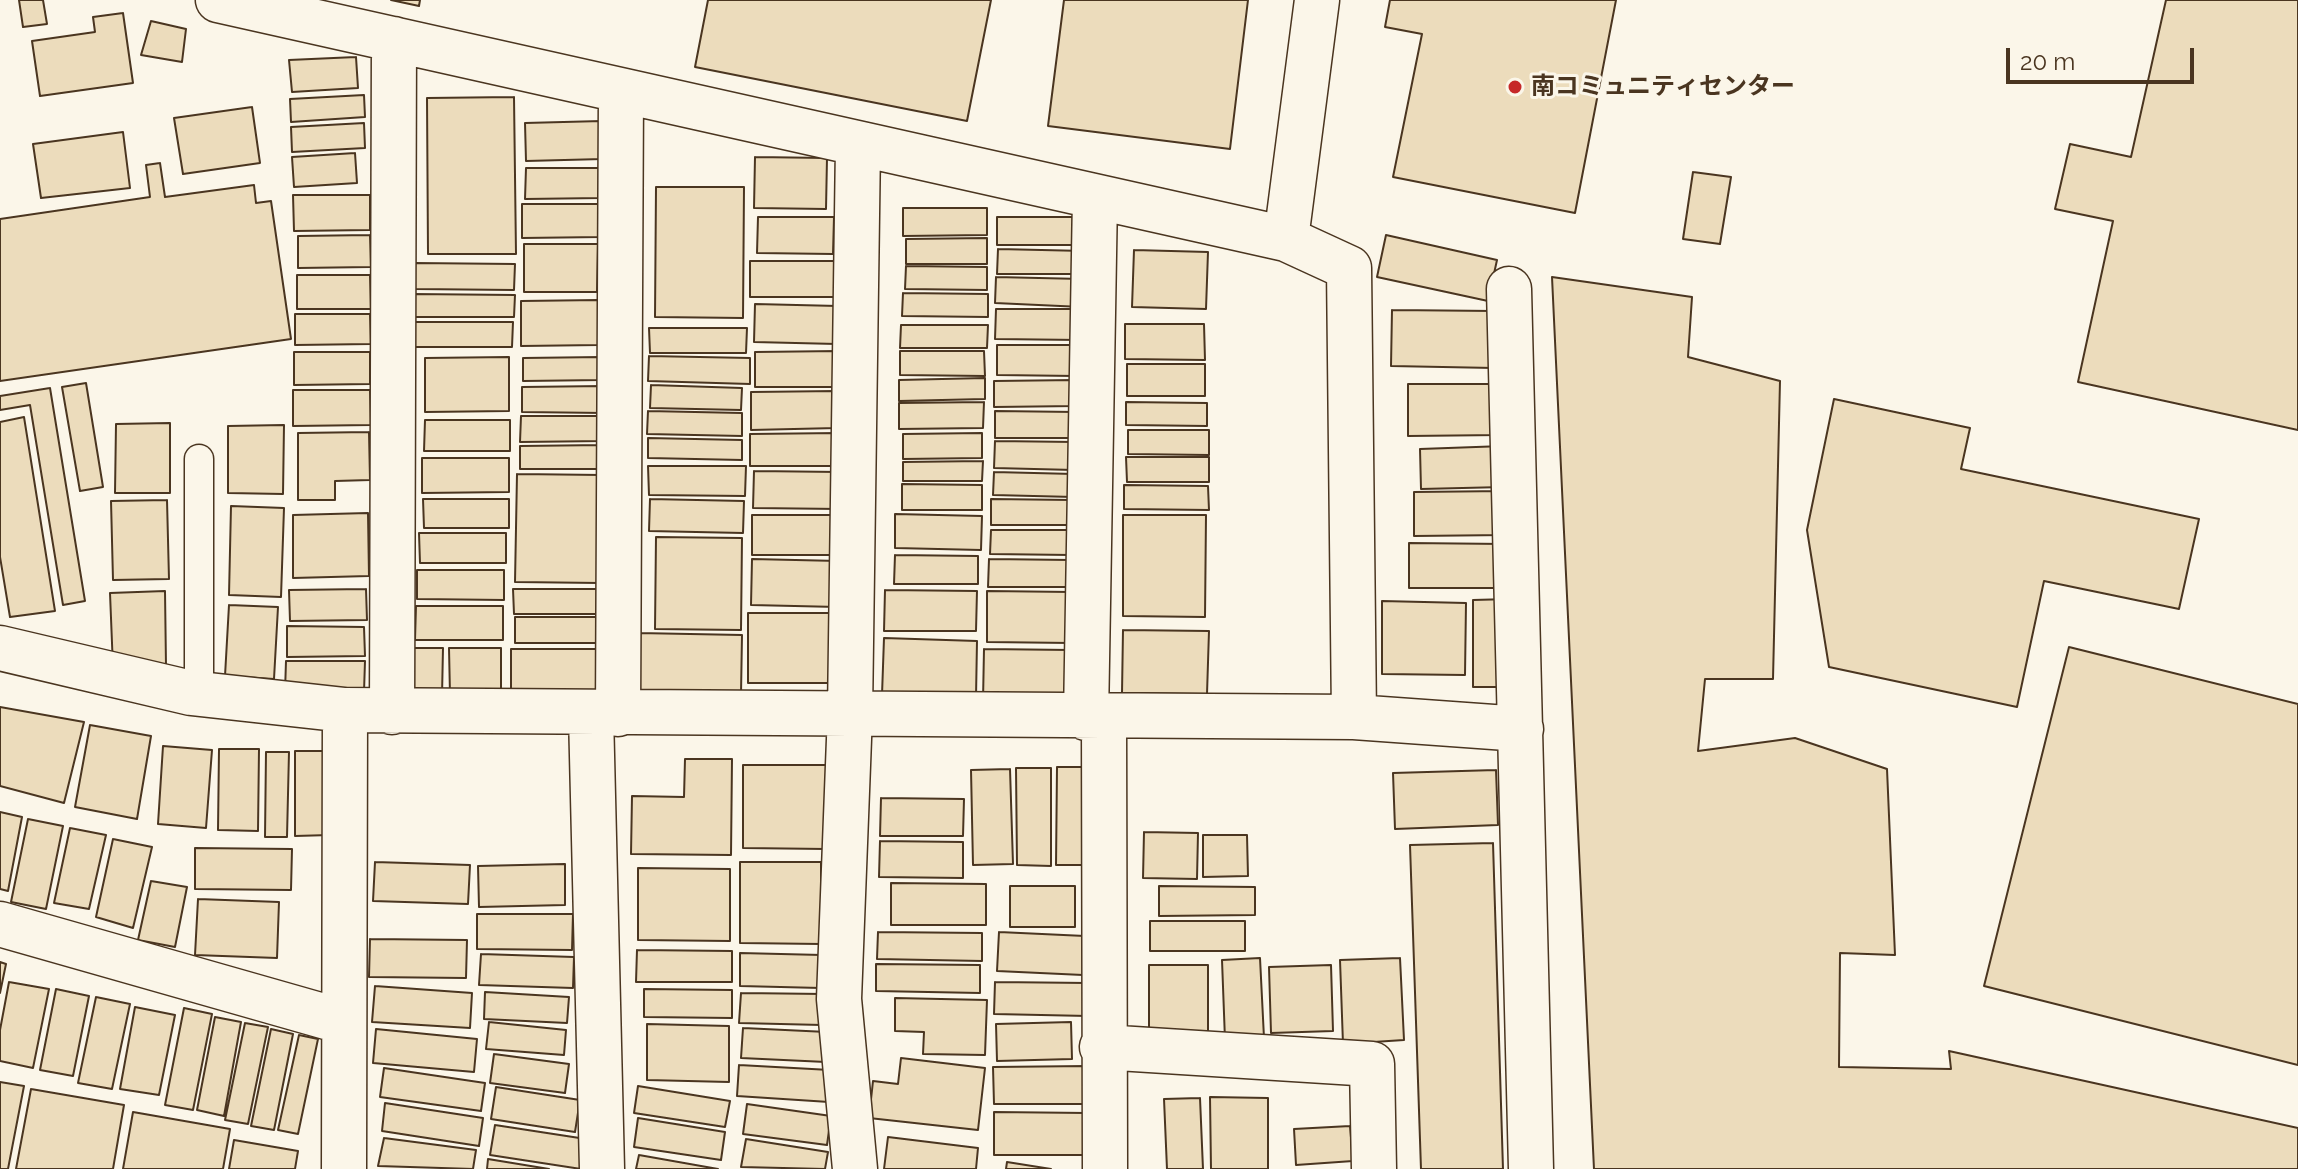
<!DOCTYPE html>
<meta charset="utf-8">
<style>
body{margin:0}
#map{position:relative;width:2298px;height:1169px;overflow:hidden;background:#fbf6e9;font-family:Raleway,sans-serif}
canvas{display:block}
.scale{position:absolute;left:2006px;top:48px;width:188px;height:36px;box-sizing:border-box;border:4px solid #4a3520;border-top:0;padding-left:10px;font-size:24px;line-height:28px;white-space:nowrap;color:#4a3520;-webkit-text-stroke:6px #fbf6e9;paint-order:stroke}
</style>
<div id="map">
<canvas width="2298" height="1169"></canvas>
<div class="scale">20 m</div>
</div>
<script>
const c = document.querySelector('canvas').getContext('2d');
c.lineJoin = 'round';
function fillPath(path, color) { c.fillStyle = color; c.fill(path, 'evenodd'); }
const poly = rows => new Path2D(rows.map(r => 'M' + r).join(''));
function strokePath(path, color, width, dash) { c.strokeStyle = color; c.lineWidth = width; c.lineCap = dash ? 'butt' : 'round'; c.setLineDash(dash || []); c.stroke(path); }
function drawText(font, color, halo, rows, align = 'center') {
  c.font = font + ' Raleway,"Noto Sans JP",sans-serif'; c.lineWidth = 6; c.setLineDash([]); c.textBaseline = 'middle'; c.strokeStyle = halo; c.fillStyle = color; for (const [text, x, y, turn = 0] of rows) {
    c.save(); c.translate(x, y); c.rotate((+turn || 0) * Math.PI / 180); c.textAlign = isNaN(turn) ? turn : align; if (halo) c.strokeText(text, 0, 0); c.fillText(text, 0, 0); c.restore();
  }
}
const building = poly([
 [19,0,43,0,47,24,23,27,19,0],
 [391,0,420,0,419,6,391,0],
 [708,0,991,0,967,121,695,67,708,0],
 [1064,0,1248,0,1230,149,1048,126,1064,0],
 [1390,0,1616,0,1575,213,1393,177,1422,34,1385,27,1390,0],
 [2166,0,2298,0,2298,430,2078,382,2113,221,2055,209,2070,144,2131,157,2166,0],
 [123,13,133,83,40,96,32,41,95,32,93,17,123,13],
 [151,21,186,29,182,62,141,55,151,21],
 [356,57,358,88,292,92,289,60,356,57],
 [364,95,365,117,291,122,290,99,364,95],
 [514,97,516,254,428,254,427,98,514,97],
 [252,107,260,163,183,174,174,118,252,107],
 [602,121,603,159,526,161,525,123,602,121],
 [364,123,365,148,292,152,291,127,364,123],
 [123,132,130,188,41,198,33,144,123,132],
 [355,153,357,183,294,187,292,157,355,153],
 [755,157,827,158,826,209,754,208,755,157],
 [160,163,165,197,254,185,256,203,271,201,291,339,0,381,0,219,150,197,146,165,160,163],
 [526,168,602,168,602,198,525,199,526,168],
 [1693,172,1731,177,1720,244,1683,239,1693,172],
 [656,187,744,187,743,318,655,317,656,187],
 [293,195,370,195,370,230,294,231,293,195],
 [522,204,602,204,602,237,522,238,522,204],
 [903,208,987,208,987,235,903,236,903,208],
 [758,217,834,217,833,254,757,253,758,217],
 [997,217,1082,217,1082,245,997,245,997,217],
 [370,235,371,267,298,268,298,236,370,235],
 [1386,235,1497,260,1488,301,1377,277,1386,235],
 [987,238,987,264,906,264,906,239,987,238],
 [524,244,598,244,597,292,524,292,524,244],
 [998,249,1085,251,1084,274,997,274,998,249],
 [1134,250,1208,252,1206,309,1132,307,1134,250],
 [750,261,836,261,837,297,750,297,750,261],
 [414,263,515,264,514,290,414,289,414,263],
 [906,266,987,267,987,290,905,289,906,266],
 [297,275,370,275,371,309,297,309,297,275],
 [996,277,1082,279,1082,307,995,303,996,277],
 [1552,277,1692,297,1688,357,1780,381,1773,679,1705,679,1698,751,1795,738,1887,769,1895,955,1840,953,1839,1067,1951,1069,1949,1051,2298,1128,2298,1169,1594,1169,1552,277],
 [903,293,988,294,988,317,902,316,903,293],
 [412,294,515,295,514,317,412,317,412,294],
 [599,300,599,345,521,346,521,301,599,300],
 [755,304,838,306,837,344,754,342,755,304],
 [996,309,1080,309,1080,340,995,339,996,309],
 [1392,310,1494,311,1494,368,1391,366,1392,310],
 [295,314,370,314,371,344,295,345,295,314],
 [409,322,513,322,512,347,410,347,409,322],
 [1125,324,1204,324,1205,360,1125,359,1125,324],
 [901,325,988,325,987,348,900,348,901,325],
 [649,328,747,328,746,353,650,353,649,328],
 [997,345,1076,345,1076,376,997,375,997,345],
 [839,351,839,387,755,387,755,352,839,351],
 [900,351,984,351,985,376,900,375,900,351],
 [294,352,370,352,370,384,294,385,294,352],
 [649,356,750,358,750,384,648,381,649,356],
 [509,357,509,411,425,412,425,358,509,357],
 [602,357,602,380,523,381,523,358,602,357],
 [1127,364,1205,364,1205,396,1127,396,1127,364],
 [985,378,985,399,899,401,899,380,985,378],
 [1076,380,1076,406,994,407,994,381,1076,380],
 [86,383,103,487,80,491,62,387,86,383],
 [1408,384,1500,384,1500,435,1408,436,1408,384],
 [651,385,742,388,741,410,650,408,651,385],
 [604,386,604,413,522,412,522,387,604,386],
 [50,388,85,601,63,605,30,405,0,410,0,396,50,388],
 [293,390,370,390,371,425,293,426,293,390],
 [837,391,837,428,751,430,751,392,837,391],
 [1834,399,1970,428,1961,469,2199,519,2179,609,2044,581,2017,707,1829,667,1807,530,1834,399],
 [984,402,983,428,899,429,899,403,984,402],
 [1126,402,1207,403,1207,426,1126,425,1126,402],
 [648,411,742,413,742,436,647,434,648,411],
 [995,411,1076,412,1075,438,995,438,995,411],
 [521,416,603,416,604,441,520,442,521,416],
 [24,417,55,611,10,617,0,557,0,422,24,417],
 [425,420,510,420,510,451,424,451,425,420],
 [170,423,170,493,115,493,116,424,170,423],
 [284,425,283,494,228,493,228,426,284,425],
 [1128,430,1209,430,1209,455,1128,454,1128,430],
 [369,432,370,480,335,481,335,500,298,500,298,433,369,432],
 [839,433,839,466,750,466,750,434,839,433],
 [982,433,982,458,903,459,903,434,982,433],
 [648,438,742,440,742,460,648,458,648,438],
 [995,441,1075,442,1074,470,994,468,995,441],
 [604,445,605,469,520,469,520,446,604,445],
 [1504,446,1504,487,1421,489,1420,449,1504,446],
 [1126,457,1209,457,1209,482,1127,482,1126,457],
 [422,458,509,458,509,492,422,493,422,458],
 [983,461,982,481,903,481,903,462,983,461],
 [648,466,746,466,745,496,649,495,648,466],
 [754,471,840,472,840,509,753,508,754,471],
 [994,472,1074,474,1074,497,993,495,994,472],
 [517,474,602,475,600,583,515,582,517,474],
 [902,484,982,485,982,510,902,510,902,484],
 [1124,485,1208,486,1209,510,1124,509,1124,485],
 [1505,491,1506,535,1414,536,1414,492,1505,491],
 [423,499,509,499,509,528,424,528,423,499],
 [650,499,744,501,743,533,649,531,650,499],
 [991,499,1072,500,1072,525,991,525,991,499],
 [167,500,169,579,113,580,111,501,167,500],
 [231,506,284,508,281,597,229,595,231,506],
 [368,513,369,576,293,578,293,515,368,513],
 [895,514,982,516,981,550,895,548,895,514],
 [752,515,838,515,838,555,752,555,752,515],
 [1123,515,1206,515,1205,617,1123,616,1123,515],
 [991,530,1072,530,1071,555,990,554,991,530],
 [419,533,506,533,506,563,420,563,419,533],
 [656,537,742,538,741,630,655,629,656,537],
 [1409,543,1505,544,1505,588,1409,588,1409,543],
 [895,555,978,556,978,584,894,584,895,555],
 [752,559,839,561,838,607,751,605,752,559],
 [989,559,1071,560,1071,587,988,587,989,559],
 [417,570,504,570,504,600,417,599,417,570],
 [366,589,367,620,290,621,289,590,366,589],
 [513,589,599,589,600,614,514,614,513,589],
 [885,590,977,591,976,631,884,631,885,590],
 [165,591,166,666,113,668,110,593,165,591],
 [987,591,1072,592,1071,643,987,642,987,591],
 [1510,599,1511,687,1473,687,1473,600,1510,599],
 [1382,601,1466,603,1465,675,1382,674,1382,601],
 [229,605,278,607,274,679,225,676,229,605],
 [416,606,503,606,503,640,415,640,416,606],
 [748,613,840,613,839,683,748,683,748,613],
 [515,617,599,617,598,643,515,643,515,617],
 [287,626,364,627,365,656,287,657,287,626],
 [1123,630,1209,631,1207,694,1122,693,1123,630],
 [638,633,742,635,741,694,636,692,638,633],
 [884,638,977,641,976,697,882,695,884,638],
 [2069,647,2298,704,2298,1065,1984,986,2069,647],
 [412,648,443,648,442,696,412,696,412,648],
 [449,648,501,648,501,696,450,695,449,648],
 [511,649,600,649,599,698,511,698,511,649],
 [984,649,1071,650,1069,701,983,701,984,649],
 [286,661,365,661,364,692,285,692,286,661],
 [0,707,84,722,64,803,0,786,0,707],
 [90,725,151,736,137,819,75,807,90,725],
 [163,746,212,750,206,828,158,824,163,746],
 [219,749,259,749,258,831,218,830,219,749],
 [295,751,330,751,330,835,295,836,295,751],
 [266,752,289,752,287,837,265,837,266,752],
 [685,759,732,759,731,855,631,854,632,796,684,797,685,759],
 [743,765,826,765,826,849,743,848,743,765],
 [1057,767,1090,767,1090,865,1056,865,1057,767],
 [1016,768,1051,768,1051,866,1017,865,1016,768],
 [1010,769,1013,864,973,865,971,770,1010,769],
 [1496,770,1498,825,1395,829,1393,773,1496,770],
 [881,798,964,799,963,836,880,836,881,798],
 [0,812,22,817,8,891,0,889,0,812],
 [28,819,63,826,46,909,11,902,28,819],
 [70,828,106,835,89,909,54,903,70,828],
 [1144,832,1198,833,1197,879,1143,878,1144,832],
 [1203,835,1247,835,1248,876,1203,877,1203,835],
 [113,839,152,847,133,928,96,917,113,839],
 [880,841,963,842,963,878,879,877,880,841],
 [1493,843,1503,1169,1421,1169,1410,845,1493,843],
 [195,848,292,849,291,890,195,889,195,848],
 [375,862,470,865,468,904,373,901,375,862],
 [740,862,821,862,821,944,740,943,740,862],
 [565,864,565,905,479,907,478,866,565,864],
 [638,868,730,869,730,941,638,940,638,868],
 [151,881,187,887,175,947,138,940,151,881],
 [891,883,986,884,986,925,891,925,891,883],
 [1010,886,1075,886,1075,927,1010,927,1010,886],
 [1159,886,1255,887,1255,915,1159,916,1159,886],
 [198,899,279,902,277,958,195,955,198,899],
 [477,914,573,914,572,950,477,949,477,914],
 [1150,921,1245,921,1245,951,1150,951,1150,921],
 [878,932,982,933,982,961,877,959,878,932],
 [999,932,1085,936,1083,975,997,971,999,932],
 [370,939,467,940,466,978,369,977,370,939],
 [637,950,732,951,732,982,636,982,637,950],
 [740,953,822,955,821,988,740,986,740,953],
 [481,954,574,957,573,988,479,985,481,954],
 [1260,958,1264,1038,1225,1040,1222,960,1260,958],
 [1400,958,1404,1040,1343,1044,1340,960,1400,958],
 [0,962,6,964,0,993,0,962],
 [876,964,980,965,980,993,876,991,876,964],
 [1149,965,1208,965,1208,1033,1149,1033,1149,965],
 [1331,965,1333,1031,1271,1033,1269,967,1331,965],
 [9,982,49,989,33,1068,0,1061,0,1030,9,982],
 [995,982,1088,983,1088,1016,994,1014,995,982],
 [375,986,472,993,470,1028,372,1022,375,986],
 [56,989,89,996,73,1076,40,1070,56,989],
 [644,989,732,990,732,1018,644,1017,644,989],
 [485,992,569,997,567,1023,484,1019,485,992],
 [741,993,824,994,822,1025,739,1023,741,993],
 [96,997,130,1004,112,1089,78,1083,96,997],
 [895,998,987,1000,985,1055,923,1054,924,1032,895,1031,895,998],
 [135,1007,175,1015,159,1095,120,1089,135,1007],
 [184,1008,212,1014,193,1110,165,1105,184,1008],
 [215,1017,241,1022,224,1116,197,1110,215,1017],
 [489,1022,566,1030,564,1055,486,1049,489,1022],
 [1071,1022,1072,1059,997,1061,996,1024,1071,1022],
 [245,1023,268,1027,248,1124,225,1120,245,1023],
 [647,1024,729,1026,729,1082,647,1080,647,1024],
 [743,1028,827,1032,826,1062,741,1058,743,1028],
 [271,1029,293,1034,274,1130,251,1126,271,1029],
 [376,1029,477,1039,474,1072,373,1063,376,1029],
 [299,1035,318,1039,298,1134,278,1130,299,1035],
 [494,1054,569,1064,565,1093,490,1083,494,1054],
 [901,1058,985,1068,978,1130,869,1118,873,1081,898,1084,901,1058],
 [739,1065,830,1070,829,1102,737,1096,739,1065],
 [1087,1066,1087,1104,994,1104,993,1067,1087,1066],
 [384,1068,485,1083,481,1111,380,1097,384,1068],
 [0,1082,24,1086,8,1169,0,1169,0,1082],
 [638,1086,730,1101,725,1127,634,1113,638,1086],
 [496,1087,580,1100,575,1132,491,1119,496,1087],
 [31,1089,124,1105,113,1169,16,1169,31,1089],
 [1210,1097,1268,1098,1268,1169,1211,1169,1210,1097],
 [1200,1098,1203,1169,1167,1169,1164,1099,1200,1098],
 [385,1103,483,1118,479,1146,382,1131,385,1103],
 [747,1104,831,1116,827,1145,743,1134,747,1104],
 [133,1112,230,1129,223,1169,123,1169,133,1112],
 [994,1112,1087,1113,1087,1155,994,1155,994,1112],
 [638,1118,725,1132,721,1160,634,1147,638,1118],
 [495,1125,586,1139,581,1169,490,1155,495,1125],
 [1350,1126,1353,1161,1296,1165,1294,1129,1350,1126],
 [888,1137,978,1148,976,1169,884,1169,888,1137],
 [384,1138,476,1150,473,1169,378,1166,384,1138],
 [746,1139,828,1152,825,1169,741,1167,746,1139],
 [234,1140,298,1151,295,1169,229,1169,234,1140],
 [639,1155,718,1169,636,1169,639,1155],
 [488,1159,549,1169,487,1169,488,1159],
 [1007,1162,1051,1169,1006,1169,1007,1162]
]);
fillPath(building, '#ecdcbc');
strokePath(building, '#4a3520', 2);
const service = poly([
 [199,694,199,459]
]);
const minor = poly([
 [218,0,1286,239,1317,0],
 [1509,289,1531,1169],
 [0,648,191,693,345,710,1354,717,1349,268,1286,239],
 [392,712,394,39],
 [591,714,602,1169],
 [618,714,621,91],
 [1354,717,1521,729],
 [1086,718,1095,197],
 [1104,718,1105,1169],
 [0,924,344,1022],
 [1102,1047,1372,1064,1374,1169],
 [344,1169,345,710],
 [855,1169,839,999,850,713,858,144]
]);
strokePath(service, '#4a3520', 31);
strokePath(minor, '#4a3520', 47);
strokePath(service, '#fbf6e9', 28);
strokePath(minor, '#fbf6e9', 44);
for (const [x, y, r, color] of [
 [1515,87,8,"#c62828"]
]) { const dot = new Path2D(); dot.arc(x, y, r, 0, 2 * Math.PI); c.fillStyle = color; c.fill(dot); strokePath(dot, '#fbf6e9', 3); }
drawText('bold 24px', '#4a3520', '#fbf6e9', [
 ["南コミュニティセンター",1531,87]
], 'left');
</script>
